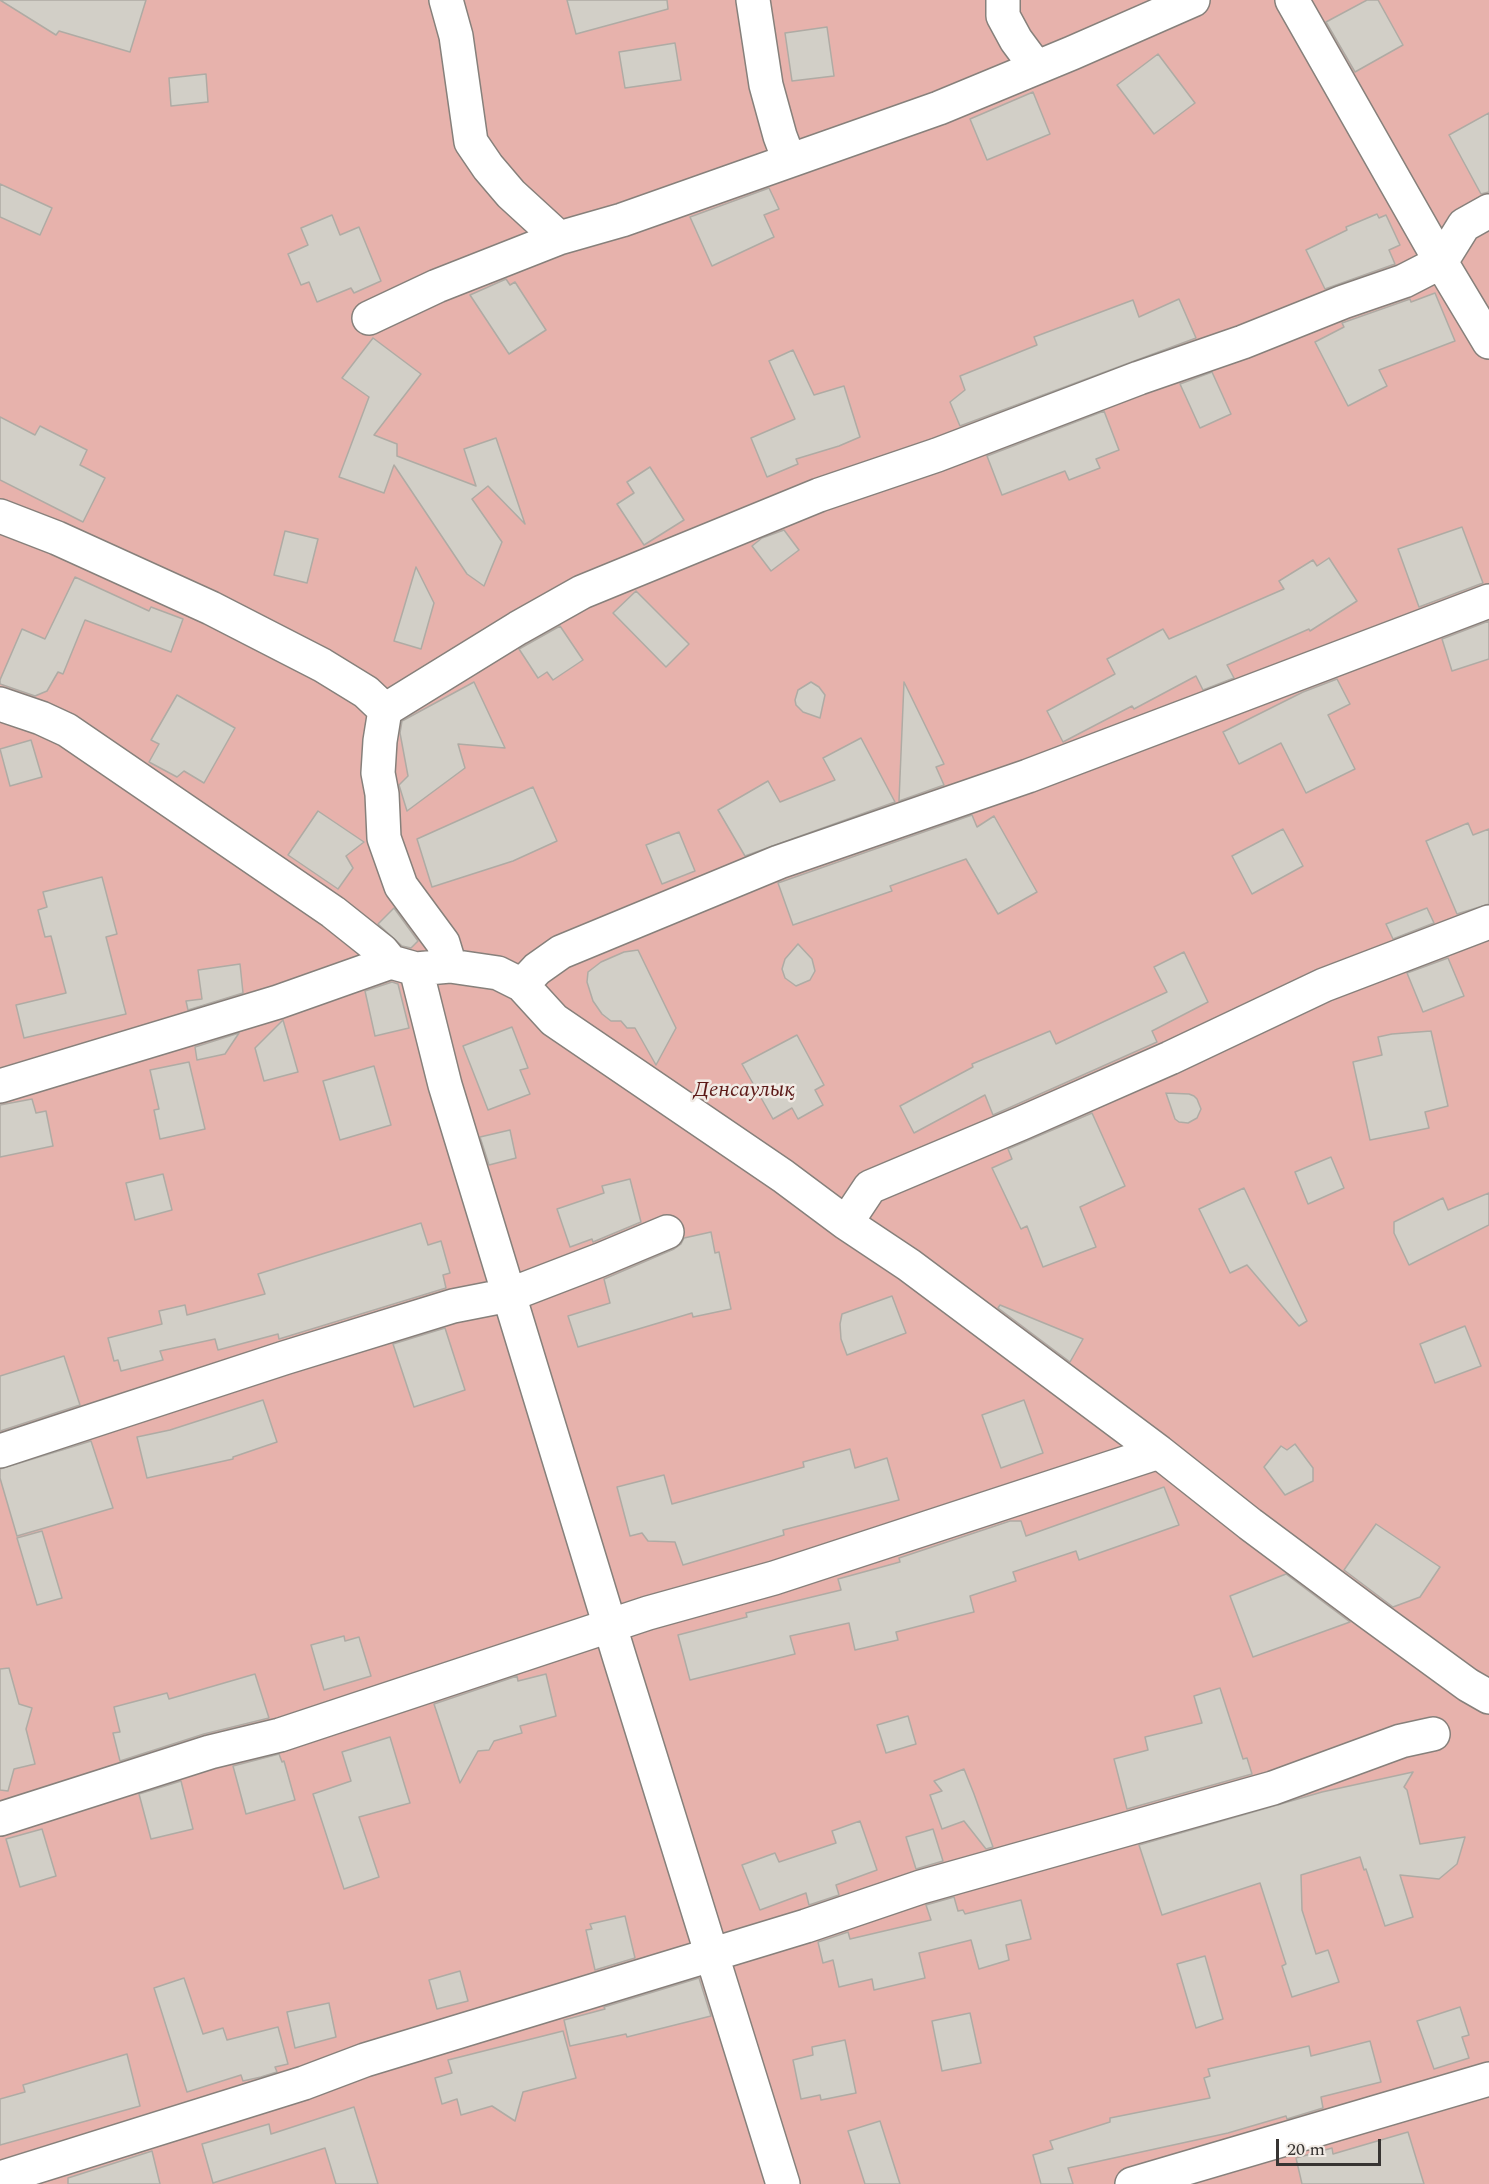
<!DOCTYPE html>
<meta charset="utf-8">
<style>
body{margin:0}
#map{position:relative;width:1489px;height:2184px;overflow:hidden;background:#f1ebe5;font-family:Spectral,serif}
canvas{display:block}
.scale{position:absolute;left:1276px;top:2139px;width:105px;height:27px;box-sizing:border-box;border:3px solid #373432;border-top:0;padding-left:8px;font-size:18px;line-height:21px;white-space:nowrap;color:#373432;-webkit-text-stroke:4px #f1ebe5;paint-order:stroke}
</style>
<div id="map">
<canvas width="1489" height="2184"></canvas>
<div class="scale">20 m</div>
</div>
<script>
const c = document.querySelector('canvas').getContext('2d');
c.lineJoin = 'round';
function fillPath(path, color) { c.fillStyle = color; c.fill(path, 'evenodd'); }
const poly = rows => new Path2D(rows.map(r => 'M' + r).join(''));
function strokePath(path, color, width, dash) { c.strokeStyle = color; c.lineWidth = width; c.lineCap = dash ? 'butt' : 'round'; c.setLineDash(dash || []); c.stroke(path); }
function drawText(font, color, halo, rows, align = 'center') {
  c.font = font + ' Spectral,serif'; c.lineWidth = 5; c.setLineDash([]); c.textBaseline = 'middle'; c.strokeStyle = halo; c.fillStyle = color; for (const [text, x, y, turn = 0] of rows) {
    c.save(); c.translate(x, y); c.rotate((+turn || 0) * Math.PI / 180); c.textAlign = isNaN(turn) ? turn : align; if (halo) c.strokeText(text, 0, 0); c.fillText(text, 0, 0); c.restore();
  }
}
fillPath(poly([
 [0,0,1489,0,1489,2184,0,2184]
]), '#e7b2ac');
const building = poly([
 [0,0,146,0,130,52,59,31,56,35,0,0],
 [567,0,667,0,668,9,576,34,567,0],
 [1367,0,1378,0,1403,45,1355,72,1326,22,1367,0],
 [827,27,834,76,792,81,785,33,827,27],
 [675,43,681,80,625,88,619,52,675,43],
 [1158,54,1195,103,1154,134,1117,85,1158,54],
 [206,74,208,102,171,106,169,78,206,74],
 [1033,92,1050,134,987,160,970,119,1033,92],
 [1489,113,1489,192,1481,194,1449,135,1489,113],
 [0,184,52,208,40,235,0,217,0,184],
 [769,188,779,209,764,215,774,237,712,266,690,217,769,188],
 [1377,214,1379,218,1386,215,1400,245,1389,250,1395,264,1325,289,1306,250,1347,230,1346,227,1377,214],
 [332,215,340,235,359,227,381,281,354,293,351,288,317,302,309,282,301,285,288,254,308,245,301,228,332,215],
 [506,279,510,285,515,282,546,330,509,354,470,295,506,279],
 [1435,293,1455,341,1379,370,1387,386,1348,406,1315,342,1344,327,1342,323,1410,299,1411,302,1435,293],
 [1179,299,1196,338,960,426,950,402,965,390,960,376,1037,345,1034,337,1133,300,1139,317,1179,299],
 [373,338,421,374,374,435,397,444,397,456,476,486,464,449,496,438,525,524,488,486,472,499,502,542,484,586,467,574,394,465,384,493,339,477,369,397,342,378,373,338],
 [793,350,814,395,844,386,860,437,839,446,796,459,798,464,767,477,751,438,795,419,769,361,793,350],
 [1212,372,1231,414,1200,428,1180,384,1212,372],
 [1104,411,1119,450,1096,459,1100,468,1069,480,1065,471,1002,495,987,456,1104,411],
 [0,417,35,435,40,426,87,450,80,465,105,478,83,522,0,480,0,417],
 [650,467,684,520,644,545,617,504,634,493,627,482,650,467],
 [1462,527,1483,583,1419,607,1398,549,1462,527],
 [784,530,799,550,771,571,752,546,762,538,784,530],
 [285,531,318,539,307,583,274,575,285,531],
 [1329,558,1357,601,1310,631,1309,629,1227,665,1234,678,1203,690,1196,676,1134,709,1132,706,1063,742,1047,711,1115,674,1107,659,1163,629,1169,639,1284,589,1279,581,1313,560,1317,566,1329,558],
 [416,567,434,603,421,649,394,641,416,567],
 [75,577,149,611,151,607,183,619,171,652,85,620,63,674,58,672,47,691,35,696,0,684,0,680,22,629,45,639,75,577],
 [636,591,689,644,666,667,613,613,636,591],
 [1489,621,1489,659,1452,671,1442,639,1489,621],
 [560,626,583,660,553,680,547,672,538,678,519,649,560,626],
 [1337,679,1350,704,1328,715,1355,769,1306,793,1281,743,1239,764,1223,732,1303,692,1337,679],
 [474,682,505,748,458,744,465,768,407,811,399,785,408,776,400,733,402,721,474,682],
 [811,682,819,687,825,695,820,718,803,712,796,705,795,700,798,690,811,682],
 [904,682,944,764,936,767,944,785,899,801,904,682],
 [177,695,235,728,204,783,184,771,177,777,149,762,159,744,151,740,177,695],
 [861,738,895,802,745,856,718,810,768,781,780,802,835,780,823,758,861,738],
 [31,740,42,777,10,786,0,749,31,740],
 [533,787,557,841,513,861,432,887,417,839,533,787],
 [318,811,364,842,346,856,353,868,338,889,288,855,318,811],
 [972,815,977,827,994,816,1037,892,998,914,966,859,890,886,892,891,793,925,778,883,972,815],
 [1468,823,1473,835,1489,829,1489,904,1457,914,1426,841,1468,823],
 [1283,829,1303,866,1252,894,1232,856,1283,829],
 [679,832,695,871,662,884,646,845,679,832],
 [102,877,117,934,106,937,126,1014,24,1038,16,1005,66,993,51,936,45,937,38,910,47,907,43,892,102,877],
 [394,908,418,941,411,948,402,946,378,924,394,908],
 [1427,908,1434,923,1393,939,1386,924,1427,908],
 [798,944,812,959,815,971,810,980,796,986,785,978,782,969,785,959,798,944],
 [638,950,676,1028,656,1065,635,1028,627,1028,621,1021,611,1021,602,1014,593,1001,587,982,588,972,601,962,624,952,638,950],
 [1184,952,1208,1002,1152,1031,1157,1042,993,1115,985,1095,914,1133,900,1106,973,1067,972,1064,1050,1031,1056,1044,1167,992,1154,967,1184,952],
 [1448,958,1464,996,1423,1012,1407,973,1448,958],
 [240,964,243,993,188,1010,186,1001,202,999,198,970,240,964],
 [392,982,398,984,409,1028,375,1036,365,991,392,982],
 [283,1020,298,1072,264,1081,255,1048,283,1020],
 [512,1027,528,1068,520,1070,530,1094,488,1110,463,1046,512,1027],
 [1431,1031,1448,1106,1425,1112,1429,1128,1370,1140,1353,1062,1382,1055,1378,1037,1392,1034,1431,1031],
 [239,1033,225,1054,197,1060,195,1047,239,1033],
 [797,1035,824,1085,815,1090,823,1105,798,1119,792,1108,773,1119,742,1064,797,1035],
 [189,1062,205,1129,160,1139,154,1110,159,1109,150,1070,189,1062],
 [374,1066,391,1125,340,1140,323,1081,374,1066],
 [1166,1093,1189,1094,1194,1096,1197,1099,1201,1109,1197,1118,1188,1123,1179,1122,1175,1119,1166,1093],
 [32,1099,36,1113,46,1111,53,1146,0,1157,0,1105,32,1099],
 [1092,1113,1125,1186,1080,1207,1096,1247,1043,1267,1027,1226,1021,1229,992,1168,1012,1159,1008,1149,1092,1113],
 [510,1130,516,1158,489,1165,480,1137,510,1130],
 [1331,1157,1344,1188,1308,1204,1295,1172,1331,1157],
 [163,1174,172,1210,135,1220,126,1183,163,1174],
 [630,1179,641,1222,593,1242,592,1239,570,1247,557,1209,604,1193,602,1186,630,1179],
 [1244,1188,1307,1321,1299,1326,1247,1265,1230,1273,1199,1209,1244,1188],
 [1489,1193,1489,1225,1409,1265,1394,1233,1394,1222,1443,1198,1448,1210,1489,1193],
 [421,1223,428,1245,441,1241,450,1273,443,1275,446,1288,279,1339,278,1334,218,1350,215,1339,160,1351,163,1360,121,1371,118,1360,114,1361,108,1338,162,1324,159,1311,185,1305,187,1315,265,1294,258,1274,421,1223],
 [711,1232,715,1253,719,1252,731,1309,693,1317,692,1313,578,1347,568,1316,610,1303,604,1279,674,1249,681,1244,684,1238,711,1232],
 [892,1296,906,1333,847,1355,841,1339,840,1324,842,1314,892,1296],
 [1000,1305,1083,1339,1070,1362,998,1308,1000,1305],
 [1465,1326,1481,1366,1435,1383,1420,1344,1465,1326],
 [445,1328,465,1390,414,1407,393,1344,445,1328],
 [64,1356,80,1405,0,1431,0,1376,64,1356],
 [263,1400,277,1442,233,1457,233,1459,147,1478,137,1437,170,1430,263,1400],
 [1024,1400,1043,1453,1001,1468,982,1415,1024,1400],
 [91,1441,113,1508,17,1536,0,1478,0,1469,91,1441],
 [1295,1444,1313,1468,1313,1481,1285,1495,1264,1467,1281,1446,1287,1450,1295,1444],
 [850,1449,855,1468,887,1458,899,1500,783,1530,784,1535,683,1565,675,1542,648,1541,642,1533,630,1536,617,1487,664,1475,672,1504,804,1467,803,1462,850,1449],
 [1164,1487,1179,1525,1079,1560,1076,1551,1013,1572,1016,1581,970,1596,974,1612,896,1632,898,1640,855,1650,849,1623,790,1636,795,1654,690,1680,678,1635,747,1617,746,1613,841,1590,838,1579,900,1562,899,1558,1010,1521,1021,1521,1026,1536,1164,1487],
 [1376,1524,1440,1567,1420,1597,1393,1607,1344,1570,1376,1524],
 [42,1531,62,1598,37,1605,17,1538,42,1531],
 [1286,1574,1350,1622,1253,1657,1230,1596,1286,1574],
 [344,1636,345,1641,359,1637,371,1676,324,1690,311,1645,344,1636],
 [9,1668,19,1704,32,1708,26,1729,35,1764,14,1769,8,1791,0,1790,0,1669,9,1668],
 [255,1674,269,1718,204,1734,120,1761,113,1733,120,1732,114,1707,167,1693,169,1699,255,1674],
 [546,1674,556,1716,520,1726,522,1733,494,1741,489,1750,478,1751,460,1783,434,1704,517,1676,518,1681,546,1674],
 [1220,1688,1243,1759,1247,1758,1252,1774,1127,1809,1114,1759,1148,1750,1145,1737,1202,1723,1194,1696,1220,1688],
 [908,1716,916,1744,886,1753,877,1725,908,1716],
 [390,1737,410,1803,359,1817,379,1877,344,1889,313,1794,351,1781,342,1752,390,1737],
 [279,1754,282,1762,284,1761,295,1800,246,1814,233,1766,279,1754],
 [964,1769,974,1794,993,1847,986,1849,964,1821,942,1829,930,1795,942,1791,934,1781,964,1769],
 [1413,1772,1404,1787,1407,1790,1420,1844,1465,1837,1457,1864,1439,1879,1400,1875,1413,1917,1385,1926,1366,1869,1364,1870,1360,1857,1301,1875,1302,1910,1316,1954,1328,1950,1339,1982,1292,1997,1282,1966,1286,1964,1260,1883,1162,1915,1139,1845,1322,1792,1413,1772],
 [181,1781,193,1829,151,1839,139,1794,181,1781],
 [860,1821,877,1870,836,1885,839,1895,809,1905,806,1893,760,1910,742,1865,775,1853,779,1862,836,1843,832,1831,860,1821],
 [42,1829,56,1876,20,1887,6,1839,42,1829],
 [933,1829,943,1861,916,1869,906,1837,933,1829],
 [954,1897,958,1911,963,1910,965,1914,1021,1900,1031,1939,1006,1945,1009,1960,979,1969,971,1940,919,1953,925,1978,874,1990,872,1979,839,1987,833,1960,823,1963,818,1942,848,1932,850,1939,931,1920,926,1905,954,1897],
 [625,1916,635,1958,595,1970,586,1930,592,1929,590,1924,625,1916],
 [1205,1956,1223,2019,1196,2028,1177,1964,1205,1956],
 [460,1971,468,2001,437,2009,429,1980,460,1971],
 [184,1978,203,2034,223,2028,227,2040,278,2027,288,2064,275,2067,277,2072,261,2077,243,2081,241,2075,187,2092,154,1988,184,1978],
 [699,1978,711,2016,627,2037,626,2034,570,2046,564,2020,605,2009,604,2007,699,1978],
 [329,2003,336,2037,295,2048,287,2012,329,2003],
 [1460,2007,1469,2035,1462,2037,1469,2058,1434,2069,1417,2021,1460,2007],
 [970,2013,981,2063,942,2071,932,2021,970,2013],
 [563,2031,576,2078,523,2092,515,2121,492,2106,461,2115,457,2099,442,2104,435,2078,452,2073,448,2060,563,2031],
 [845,2040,856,2093,821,2100,820,2095,801,2099,793,2060,813,2055,812,2047,845,2040],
 [1370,2041,1381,2082,1321,2097,1323,2108,1287,2119,1286,2116,1228,2133,1068,2168,1073,2184,1041,2184,1033,2155,1053,2149,1050,2141,1110,2122,1110,2118,1210,2098,1204,2078,1210,2076,1208,2069,1309,2046,1311,2056,1370,2041],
 [127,2054,140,2106,0,2145,0,2099,25,2092,23,2085,127,2054],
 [354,2107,378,2184,336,2184,325,2148,213,2183,202,2144,269,2124,271,2134,354,2107],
 [880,2121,900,2184,865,2184,848,2131,880,2121],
 [1408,2132,1424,2184,1302,2184,1296,2158,1332,2148,1333,2154,1408,2132],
 [152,2151,160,2184,68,2184,68,2178,152,2151]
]);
fillPath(building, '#d2cfc7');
strokePath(building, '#afaba4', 1.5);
const street = poly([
 [446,0,456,36,471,142,488,167,511,194,559,238],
 [753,0,766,85,780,136,789,160],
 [1003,0,1003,16,1016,40,1036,67],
 [1292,0,1441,262,1489,342],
 [369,318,437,286,559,238,622,220,939,108,1072,53,1193,0],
 [0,516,57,538,211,608,322,665,366,692,385,710,380,741,378,773,382,794,384,838,401,886,443,943,450,966],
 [0,704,41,718,67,730,333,912,382,951,391,962,416,969,445,1085,620,1659,783,2184],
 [385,710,518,628,582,592,819,495,937,455,1139,378,1243,342,1343,302,1404,281,1441,262,1464,225,1489,211],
 [416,969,450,966,498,973,522,985,554,1020,783,1176,846,1223,909,1265,1159,1452,1250,1524,1368,1612,1468,1685,1489,1697],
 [522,985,537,969,561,952,779,862,1028,776,1489,601],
 [0,1086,278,1002,391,962],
 [846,1223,870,1187,1022,1123,1170,1058,1324,985,1489,922],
 [0,1451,284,1358,453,1306,509,1295,600,1260,667,1232],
 [0,1819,210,1752,280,1735,648,1613,774,1578,1159,1452],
 [0,2178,304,2083,365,2060,806,1926,921,1887,1273,1788,1401,1741,1433,1734],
 [1132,2184,1489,2079]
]);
strokePath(street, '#86807b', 36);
strokePath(street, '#fff', 33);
drawText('italic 22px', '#5c1917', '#f1ebe5', [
 ["Денсаулық",744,1092]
]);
</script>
